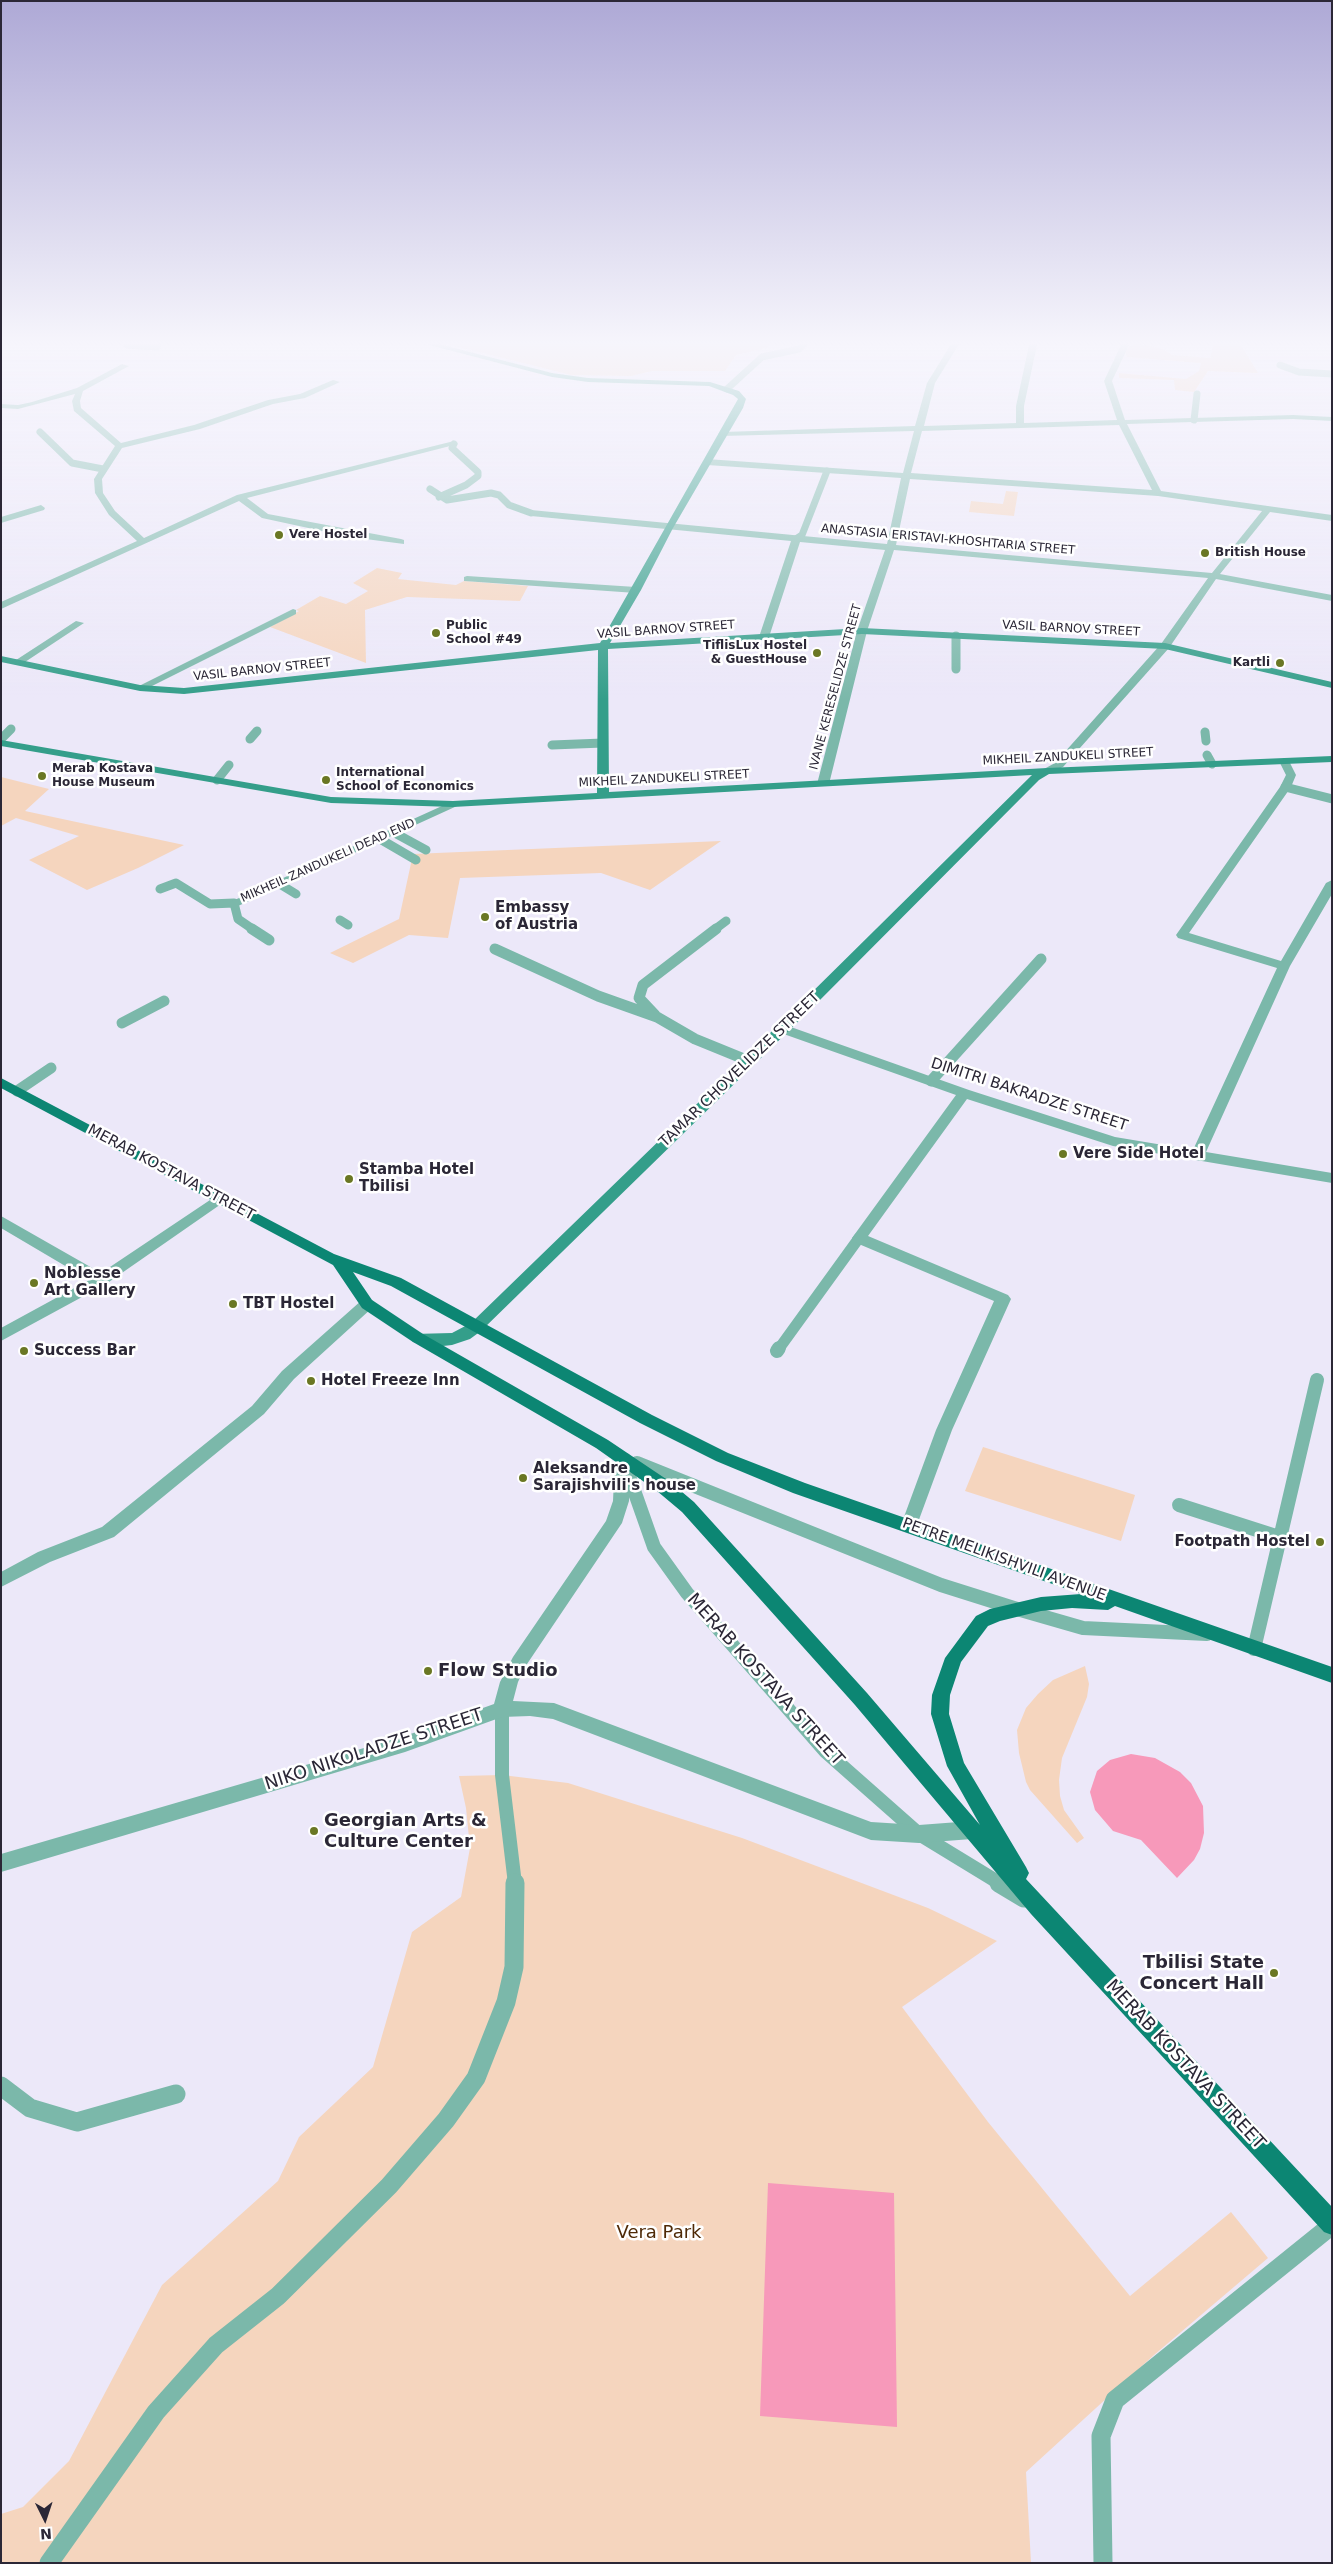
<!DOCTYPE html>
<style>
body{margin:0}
#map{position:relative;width:1333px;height:2564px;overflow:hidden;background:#ece8f9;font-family:"DejaVu Sans",sans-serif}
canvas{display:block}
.frame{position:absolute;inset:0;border:2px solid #2b2736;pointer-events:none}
.north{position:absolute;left:20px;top:2494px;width:50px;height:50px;-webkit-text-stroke:4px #fff;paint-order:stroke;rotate:176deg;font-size:14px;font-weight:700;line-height:20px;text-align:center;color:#2b2736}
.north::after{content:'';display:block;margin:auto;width:18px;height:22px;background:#2b2736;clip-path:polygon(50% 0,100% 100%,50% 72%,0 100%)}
</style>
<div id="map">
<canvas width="1333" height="2564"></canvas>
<div class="frame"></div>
<div class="north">N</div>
</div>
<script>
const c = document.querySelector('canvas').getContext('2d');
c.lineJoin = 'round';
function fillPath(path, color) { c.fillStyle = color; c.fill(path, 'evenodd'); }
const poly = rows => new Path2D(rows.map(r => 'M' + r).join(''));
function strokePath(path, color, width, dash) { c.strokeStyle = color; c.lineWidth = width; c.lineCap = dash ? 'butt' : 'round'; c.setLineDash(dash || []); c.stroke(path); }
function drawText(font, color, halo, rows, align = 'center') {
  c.font = font + ' "DejaVu Sans",sans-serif'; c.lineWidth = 5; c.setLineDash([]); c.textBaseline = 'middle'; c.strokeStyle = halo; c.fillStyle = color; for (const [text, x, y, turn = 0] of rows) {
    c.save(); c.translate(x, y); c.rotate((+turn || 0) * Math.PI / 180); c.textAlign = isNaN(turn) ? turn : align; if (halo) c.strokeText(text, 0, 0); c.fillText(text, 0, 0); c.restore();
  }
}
fillPath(poly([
 [435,341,773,341,766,348,736,355,725,371,652,371,631,376,571,375],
 [1215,341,1239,342,1258,373,1208,371,1194,392,1175,390,1174,380,1119,378,1119,373,1186,379,1199,371,1201,363,1127,357,1125,350,1135,343,1163,349,1172,355,1210,358],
 [1006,491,1018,492,1014,516,969,512,971,501,1003,504],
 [377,568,402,573,398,579,456,585,464,581,528,586,520,601,407,597,365,610,366,663,270,627,299,611,296,610,320,596,346,604,368,591,353,583],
 [1,777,49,789,25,811,184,845,138,868,87,890,29,860,79,836,16,818,1,826],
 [721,841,650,890,601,873,460,878,448,938,409,935,353,963,330,953,399,919,413,854],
 [983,1447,1135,1495,1121,1541,965,1491],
 [1085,1666,1089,1684,1087,1697,1062,1758,1059,1780,1060,1796,1064,1810,1084,1838,1077,1843,1030,1790,1026,1782,1019,1753,1017,1730,1026,1708,1038,1694,1053,1680],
 [502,1775,568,1783,742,1838,928,1908,997,1941,902,2007,988,2122,1130,2296,1231,2212,1268,2258,1154,2355,1026,2472,1031,2563,1,2563,1,2514,23,2507,69,2461,162,2285,278,2181,299,2137,373,2067,412,1932,461,1897,470,1848,466,1808,459,1776]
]), '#f5d5be');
fillPath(poly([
 [1131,1754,1155,1758,1180,1772,1191,1783,1203,1806,1204,1833,1200,1849,1194,1860,1177,1878,1141,1840,1113,1831,1095,1810,1090,1792,1097,1771,1110,1760],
 [768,2183,894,2193,897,2427,760,2416]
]), '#f799ba');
strokePath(poly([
 [133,341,127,345,157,347],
 [1280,365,1299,372,1332,374],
 [727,389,762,357,799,349,807,341],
 [1194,420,1197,394],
 [40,432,72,463,103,469],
 [430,489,447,500,491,493,499,495,509,505,531,513],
 [439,497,466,485,478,476,478,472,452,448,454,444],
 [796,539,802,535,827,471]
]), '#7bb8aa', 7);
strokePath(poly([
 [956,636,956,669],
 [1205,732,1206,741],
 [1,739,11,729],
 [250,739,257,731],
 [552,745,603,743],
 [1207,755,1212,764],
 [217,780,229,765],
 [1285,787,1332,799],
 [393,832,426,850],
 [380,839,416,860],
 [278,883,296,894],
 [160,889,176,883,210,904,234,903,238,919,254,930],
 [340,920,348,925],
 [714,930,726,921]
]), '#7bb8aa', 9);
strokePath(poly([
 [252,929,269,940],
 [495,949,598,996,657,1017,695,1039,749,1061],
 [655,1015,639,998,643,985,716,929],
 [122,1023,164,1001],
 [931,1081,1041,959],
 [17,1091,51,1068],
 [778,1350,859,1238]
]), '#7bb8aa', 11);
strokePath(poly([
 [777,1351,779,1348],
 [624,1462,654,1547,687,1593,825,1751,919,1834,1001,1884],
 [637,1463,941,1585,1017,1609,1083,1628,1207,1634],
 [1179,1505,1282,1538],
 [1254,1649,1317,1380],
 [502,1709,502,1775,515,1884]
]), '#7bb8aa', 14);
strokePath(poly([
 [999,1883,1024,1898],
 [1,2086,30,2108,77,2122,176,2094],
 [49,2563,156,2412,216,2345,278,2296,389,2186,446,2120,476,2078,506,2002,514,1967,515,1883],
 [1103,2563,1101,2436,1115,2400,1332,2225]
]), '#7bb8aa', 19);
fillPath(poly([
 [953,341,961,341,935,383,924,426,1016,423,1016,406,1029,345,1032,341,1040,341,1037,345,1024,406,1024,423,1117,420,1104,381,1121,345,1125,343,1129,345,1112,381,1125,420,1293,415,1332,417,1332,421,1293,419,1127,424,1161,491,1332,515,1332,521,1270,512,1220,574,1332,595,1332,601,1216,579,1169,648,1063,767,1048,774,1043,771,1044,769,1055,763,1161,644,1208,578,894,550,867,631,829,784,827,786,819,786,817,784,857,631,885,550,800,542,769,637,764,640,759,637,791,541,531,516,527,513,531,510,887,544,901,478,707,465,703,462,707,459,903,473,914,431,722,436,718,434,722,432,915,426,927,383,953,341],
 [1119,425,1152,490,911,473,922,431,1119,425],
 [910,479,1158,496,1262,511,1212,573,896,545,910,479],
 [122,364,129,366,83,391,80,401,81,408,121,443,194,425,268,400,300,394,333,380,340,382,305,398,273,404,200,429,122,448,102,479,103,493,115,511,144,538,237,495,454,441,458,444,247,498,268,514,401,539,404,540,404,544,350,537,262,518,239,501,1,609,1,602,137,541,109,515,95,493,94,479,115,446,74,411,72,401,75,394,18,409,1,408,1,404,18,405,32,402,77,388,122,364],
 [41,505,45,508,44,510,1,523,1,517,41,505],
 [467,576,636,587,641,590,636,593,464,581,464,577,467,576],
 [293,609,296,610,296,614,144,690,135,688,293,609],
 [76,621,84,623,22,664,13,662,76,621],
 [1284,758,1288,759,1296,775,1291,787,1189,933,1281,961,1326,883,1332,880,1332,894,1290,966,1206,1152,1332,1173,1332,1183,1113,1146,967,1099,868,1236,1008,1295,1011,1299,952,1430,917,1525,915,1530,909,1532,903,1530,901,1525,936,1430,994,1301,854,1242,852,1238,956,1095,778,1032,777,1029,778,1026,788,1026,969,1090,1115,1137,1193,1150,1277,968,1178,938,1176,935,1280,787,1286,775,1279,761,1284,758],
 [453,801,459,804,457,806,238,906,230,906,228,903,453,801],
 [219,1194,224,1196,226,1199,224,1202,106,1284,1,1341,1,1328,89,1280,1,1228,1,1216,101,1273,219,1194],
 [367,1299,372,1300,375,1304,372,1308,294,1379,264,1414,114,1537,50,1562,1,1587,1,1572,38,1552,102,1527,252,1406,282,1371,362,1300,367,1299],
 [623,1452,629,1454,631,1458,629,1501,622,1523,525,1667,518,1682,513,1701,554,1703,871,1822,919,1825,972,1821,979,1824,982,1830,979,1836,972,1839,919,1843,871,1840,553,1719,530,1716,502,1717,405,1752,1,1872,1,1854,405,1736,494,1704,500,1682,513,1657,606,1521,613,1501,615,1458,617,1454,623,1452]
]), '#7bb8aa');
fillPath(poly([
 [414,341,427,341,552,373,588,378,710,382,739,391,746,399,743,408,673,528,641,590,610,643,862,628,1165,643,1332,682,1332,688,1165,649,862,634,608,649,609,792,1047,768,1332,756,1332,762,1049,774,1039,780,809,1011,481,1331,470,1339,452,1345,434,1347,413,1342,410,1338,413,1334,452,1333,471,1323,799,1005,1032,775,453,807,331,803,1,746,1,740,331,797,453,801,597,793,598,650,184,694,140,691,1,662,1,656,140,685,184,688,600,643,738,399,733,395,709,386,588,382,552,377,414,341]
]), '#349e8a');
fillPath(poly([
 [1,1078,334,1254,401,1278,652,1415,728,1453,805,1483,1332,1667,1332,1683,1115,1606,1108,1610,1072,1608,1041,1611,1000,1621,988,1626,961,1662,950,1695,949,1714,964,1763,1026,1867,1029,1873,1026,1879,1332,2207,1332,2235,1324,2232,1031,1914,855,1705,682,1512,657,1491,596,1448,413,1342,362,1308,333,1265,1,1088,1,1078],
 [353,1272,391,1286,640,1423,716,1461,793,1493,1081,1594,1041,1597,990,1609,976,1616,945,1658,932,1695,931,1714,947,1766,980,1825,867,1693,694,1502,669,1481,608,1440,423,1334,372,1300,353,1272]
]), '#0c8673');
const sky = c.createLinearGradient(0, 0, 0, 700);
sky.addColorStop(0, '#aea9d6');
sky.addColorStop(0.49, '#f6f5fc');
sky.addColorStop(1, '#f6f5fc00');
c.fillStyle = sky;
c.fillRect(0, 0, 1333, 700);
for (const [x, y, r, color] of [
 [279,535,5,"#6a7724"],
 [1205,553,5,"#6a7724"],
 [436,633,5,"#6a7724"],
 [817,653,5,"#6a7724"],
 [1280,663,5,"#6a7724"],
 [42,776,5,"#6a7724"],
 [326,780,5,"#6a7724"],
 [485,917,5,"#6a7724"],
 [1063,1154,5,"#6a7724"],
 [349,1179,5,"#6a7724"],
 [34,1283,5,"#6a7724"],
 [233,1304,5,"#6a7724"],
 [24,1351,5,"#6a7724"],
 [311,1381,5,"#6a7724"],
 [523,1478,5,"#6a7724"],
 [1320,1542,5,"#6a7724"],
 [428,1671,5,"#6a7724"],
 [314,1831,5,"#6a7724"],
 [1274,1973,5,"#6a7724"]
]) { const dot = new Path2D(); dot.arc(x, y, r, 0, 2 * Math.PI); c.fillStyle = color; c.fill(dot); strokePath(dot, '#fff', 2); }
drawText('bold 12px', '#2b2736', '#fff', [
 ["Vere Hostel",289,535],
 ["British House",1215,553],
 ["Public",446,626],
 ["School #49",446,640],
 ["TiflisLux Hostel",807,646,"right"],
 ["& GuestHouse",807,660,"right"],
 ["Kartli",1270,663,"right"],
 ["Merab Kostava",52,769],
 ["House Museum",52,783],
 ["International",336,773],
 ["School of Economics",336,787]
], 'left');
drawText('12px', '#2b2736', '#fff', [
 ["ANASTASIA ERISTAVI-KHOSHTARIA STREET",948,540,5],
 ["VASIL BARNOV STREET",1071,629,3],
 ["VASIL BARNOV STREET",666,630,-4],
 ["VASIL BARNOV STREET",262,670,-6],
 ["IVANE KERESELIDZE STREET",836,687,-75],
 ["MIKHEIL ZANDUKELI STREET",1068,757,-3],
 ["MIKHEIL ZANDUKELI STREET",664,779,-3],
 ["MIKHEIL ZANDUKELI DEAD END",328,861,-24]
]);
drawText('bold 15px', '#2b2736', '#fff', [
 ["Embassy",495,908],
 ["of Austria",495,925],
 ["Vere Side Hotel",1073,1154],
 ["Stamba Hotel",359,1170],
 ["Tbilisi",359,1187],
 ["Noblesse",44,1274],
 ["Art Gallery",44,1291],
 ["TBT Hostel",243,1304],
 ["Success Bar",34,1351],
 ["Hotel Freeze Inn",321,1381],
 ["Aleksandre",533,1469],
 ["Sarajishvili's house",533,1486],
 ["Footpath Hostel",1310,1542,"right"]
], 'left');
drawText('15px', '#2b2736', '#fff', [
 ["TAMAR CHOVELIDZE STREET",740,1070,-44],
 ["DIMITRI BAKRADZE STREET",1029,1095,18],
 ["MERAB KOSTAVA STREET",171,1173,28],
 ["PETRE MELIKISHVILI AVENUE",1004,1560,20]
]);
drawText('bold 18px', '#2b2736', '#fff', [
 ["Flow Studio",438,1671],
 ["Georgian Arts &",324,1821],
 ["Culture Center",324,1842],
 ["Tbilisi State",1264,1963,"right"],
 ["Concert Hall",1264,1984,"right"]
], 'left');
drawText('18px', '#2b2736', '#fff', [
 ["MERAB KOSTAVA STREET",765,1680,48],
 ["NIKO NIKOLADZE STREET",374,1750,-18],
 ["MERAB KOSTAVA STREET",1185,2065,47]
]);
drawText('18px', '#4f2a07', '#fff', [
 ["Vera Park",659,2233]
]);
</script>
